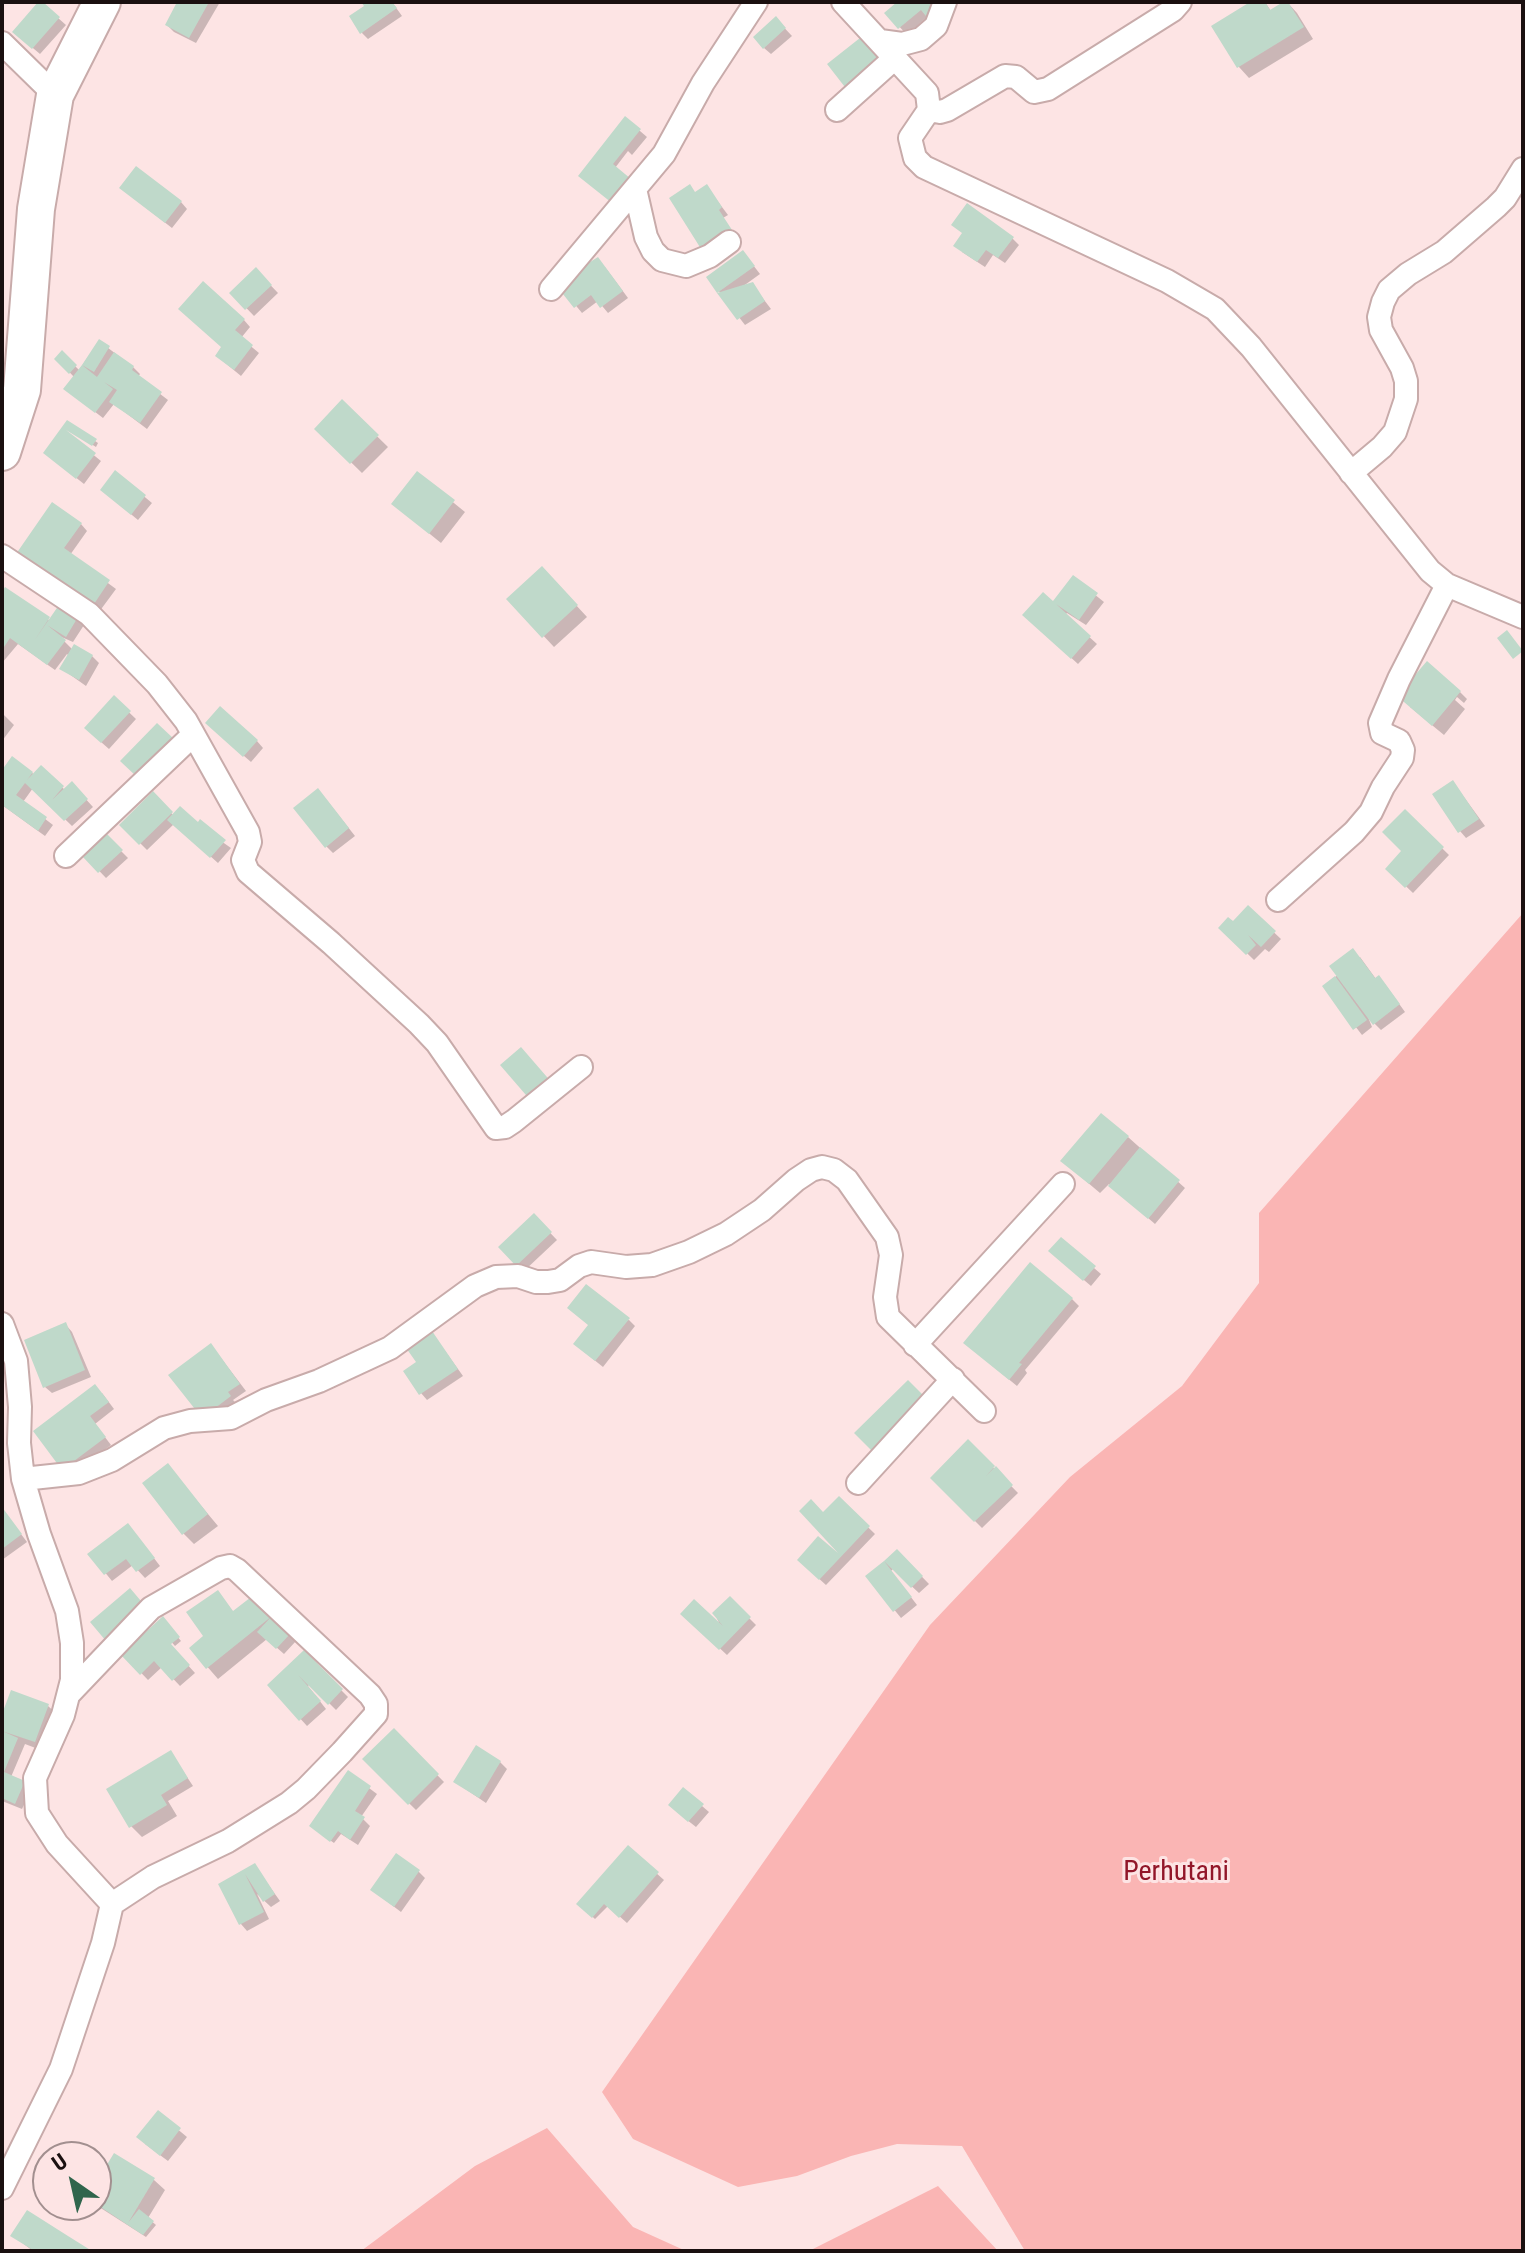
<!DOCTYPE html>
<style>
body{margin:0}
#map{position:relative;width:1525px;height:2253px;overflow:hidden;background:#fde4e4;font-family:"Roboto Condensed",sans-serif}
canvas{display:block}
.frame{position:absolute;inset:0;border:4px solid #1a1010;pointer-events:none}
.north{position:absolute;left:32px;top:2141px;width:80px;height:80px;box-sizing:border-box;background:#fde4e4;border:2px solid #a28f8f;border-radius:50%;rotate:326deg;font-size:22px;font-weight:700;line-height:32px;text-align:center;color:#1a1010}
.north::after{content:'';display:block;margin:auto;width:28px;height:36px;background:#30654c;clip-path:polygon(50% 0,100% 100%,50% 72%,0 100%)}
</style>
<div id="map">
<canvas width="1525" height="2253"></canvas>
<div class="frame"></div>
<div class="north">U</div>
</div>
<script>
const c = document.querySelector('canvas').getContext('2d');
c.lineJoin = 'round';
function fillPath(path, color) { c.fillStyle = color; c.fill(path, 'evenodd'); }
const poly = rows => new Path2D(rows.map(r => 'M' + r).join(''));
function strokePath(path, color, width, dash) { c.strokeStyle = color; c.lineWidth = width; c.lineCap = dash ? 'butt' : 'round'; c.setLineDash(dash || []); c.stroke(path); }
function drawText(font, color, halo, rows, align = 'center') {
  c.font = font + ' "Roboto Condensed",sans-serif'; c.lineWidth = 6; c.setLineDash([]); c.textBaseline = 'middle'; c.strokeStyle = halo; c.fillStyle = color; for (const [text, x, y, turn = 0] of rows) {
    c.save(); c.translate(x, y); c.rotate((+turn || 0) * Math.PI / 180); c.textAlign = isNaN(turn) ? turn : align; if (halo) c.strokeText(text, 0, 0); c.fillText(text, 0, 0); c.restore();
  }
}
fillPath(poly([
 [1523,913,1523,2251,1025,2251,962,2146,897,2144,851,2156,797,2176,738,2187,633,2139,602,2092,930,1625,1070,1477,1182,1386,1259,1283,1259,1213],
 [547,2128,633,2227,686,2251,361,2251,475,2166],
 [938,2186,998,2251,809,2251]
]), '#fab5b4');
fillPath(poly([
 [40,2,66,25,40,54,21,38],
 [179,2,220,2,196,43,174,32,167,25],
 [363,2,392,2,402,16,368,39,362,33,367,7],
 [900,2,931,2,928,16,907,35,887,13],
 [1253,2,1265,2,1271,11,1287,2,1297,13,1313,39,1249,78,1239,67,1214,26],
 [776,19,792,36,771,54,764,48],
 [626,119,647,137,632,155,628,151,615,168,587,183],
 [707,187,728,215,723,218,696,194],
 [128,194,181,202,187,209,172,228],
 [964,234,1012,238,1019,245,1005,263,993,255,985,267,962,252],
 [743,252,760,274,742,287,752,284,771,309,745,325,708,277],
 [605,267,628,298,608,313,598,301,582,313,558,284],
 [256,270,278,293,254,316,232,293],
 [187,315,244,320,250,327,241,338,259,353,241,376,224,362,224,347],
 [99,341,133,367,140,374,138,377,168,400,147,429,114,404,103,418,73,395,74,377,57,359,62,353,79,370],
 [342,402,388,447,362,473,317,429],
 [68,423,98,443,96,447,66,428,64,431,101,461,84,484,45,453],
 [116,473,152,503,138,520,109,496],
 [417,473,465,512,441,543,393,504],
 [81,524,87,531,70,555,116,589,99,612,25,561],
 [1073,577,1104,602,1086,625,1067,613,1065,615,1097,644,1078,664,1032,622,1053,604],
 [552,579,587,617,554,647,509,599],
 [2,595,51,621,77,618,84,625,73,642,59,636,73,650,92,656,99,663,86,686,62,669,69,656,67,654,55,670,18,644,2,663],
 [1460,692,1467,699,1464,703,1457,697,1455,700,1465,709,1444,735,1410,707],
 [114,698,136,719,109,749,93,735],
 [2,713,14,725,2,741],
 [214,730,257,741,263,748,251,762],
 [12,759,35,775,41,768,65,790,72,784,93,807,72,826,33,788,23,802,53,825,45,836,2,805,2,773],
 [1453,782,1485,826,1466,838,1460,831],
 [153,794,174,816,198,825,231,848,218,863,174,824,147,850,122,825],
 [325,798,355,836,333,853,326,846],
 [1405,812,1449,855,1413,893,1388,869,1404,851],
 [106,836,128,858,106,878,85,856],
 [1248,908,1281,939,1269,952,1265,949,1254,960,1221,928,1233,924],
 [1360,957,1376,979,1385,984,1405,1012,1381,1030,1368,1017,1372,1027,1362,1035,1324,986],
 [1128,1137,1185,1188,1155,1224,1109,1184,1100,1193,1074,1171],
 [534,1216,557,1240,524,1271,501,1247],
 [1058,1258,1094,1268,1101,1274,1091,1286],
 [1072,1299,1079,1306,1025,1370,1027,1373,1017,1386,973,1350],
 [629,1320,635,1326,603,1367,583,1351,591,1326],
 [66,1325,72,1332,91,1377,52,1393,45,1387],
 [430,1330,463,1376,427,1400,421,1393,419,1363],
 [211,1345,246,1391,233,1400,236,1403,210,1424],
 [102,1393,114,1409,95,1424,111,1445,71,1476,35,1431],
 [968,1442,1018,1493,982,1528,932,1478],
 [168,1466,218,1526,194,1544,183,1533],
 [839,1499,875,1534,826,1585,806,1567,840,1553,823,1515],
 [2,1509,27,1542,2,1560],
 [134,1532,160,1566,145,1578,133,1565,112,1581,90,1554],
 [897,1551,929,1584,919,1593,893,1569,891,1571,917,1605,901,1618,867,1576],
 [218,1592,234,1613,254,1597,296,1641,284,1654,267,1639,218,1679,191,1648,206,1636],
 [730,1599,756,1625,727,1655,683,1614,720,1625,715,1614],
 [163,1619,181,1641,175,1646,162,1631,157,1631,195,1673,180,1686,162,1667,148,1680,124,1655],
 [304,1653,348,1697,336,1710,310,1684,308,1686,326,1709,307,1726,270,1685],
 [48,1706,59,1716,46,1752,25,1744,11,1777,24,1783,31,1790,22,1809,2,1801,2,1720],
 [394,1731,444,1782,416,1810,365,1760],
 [171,1753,193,1786,168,1801,177,1816,142,1837,131,1826],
 [500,1762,507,1769,486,1803,455,1782],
 [349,1773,377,1794,361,1817,370,1826,358,1845,341,1834,334,1843,314,1829],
 [702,1806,709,1812,696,1827,677,1812],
 [628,1848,664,1880,627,1923,608,1906,595,1919,579,1904],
 [255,1866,280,1901,271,1907,257,1894,269,1919,247,1931,241,1924,221,1885],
 [418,1871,425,1878,401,1912,372,1890],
 [158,2113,187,2137,168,2161,145,2144],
 [114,2156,154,2180,165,2190,148,2218,156,2225,146,2237,96,2205,96,2187],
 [27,2213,88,2251,33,2251,13,2236]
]), '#0003');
fillPath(poly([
 [38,2,43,2,60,17,32,49,12,32],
 [177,2,209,2,189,38,165,25],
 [361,2,392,2,397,8,360,34,349,16,364,6],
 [897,2,932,2,940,13,930,21,921,10,898,29,884,13],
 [1250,2,1265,2,1270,10,1283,2,1288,2,1304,27,1237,68,1211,26],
 [776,16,786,28,763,49,753,37],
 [865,34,886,61,848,91,827,64],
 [625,116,641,129,613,164,631,179,612,203,578,176],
 [136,166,182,201,165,223,119,188],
 [690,184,695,192,707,184,722,207,719,210,734,233,703,252,669,198],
 [967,203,1014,237,998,258,986,250,977,262,953,246,962,233,951,225],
 [743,250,755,266,717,293,753,282,765,301,737,320,717,293,706,277],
 [598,257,623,291,600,308,591,295,574,308,555,284],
 [256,267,272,285,245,310,229,293],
 [203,281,245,319,235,330,253,345,234,370,215,356,221,347,178,309],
 [99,339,110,346,94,372,82,365],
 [62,350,77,365,69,374,54,359],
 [114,352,134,366,132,370,162,392,140,423,109,402,117,390,104,382,113,389,95,413,63,389,82,365,97,377],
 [342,399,379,435,350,464,314,429],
 [67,420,97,439,92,446,66,430,96,453,76,479,43,453],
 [115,470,146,495,131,515,100,490],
 [417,471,455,500,429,534,391,504],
 [52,502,82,523,64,548,110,580,92,607,16,554],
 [542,566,578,605,542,638,506,599],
 [1073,575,1098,593,1079,620,1056,604,1091,636,1071,659,1022,615,1043,592,1053,601],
 [5,587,50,617,34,641,59,605,78,617,66,637,47,625,66,640,47,665,10,638,2,650,2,592],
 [1507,630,1523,651,1513,659,1497,638],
 [74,644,93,655,79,680,59,669],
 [1427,661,1461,691,1432,726,1397,696],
 [114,695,131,711,101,743,84,728],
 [220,706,258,740,243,757,205,723],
 [157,723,174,739,137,777,120,761],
 [12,756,33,772,27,780,41,765,64,786,52,800,72,781,88,799,64,821,25,783,16,795,47,817,38,831,2,805,2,770],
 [1453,780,1479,819,1458,833,1432,794],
 [318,788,349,828,325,848,293,808],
 [153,791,173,812,139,845,119,825],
 [180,806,198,822,200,819,226,840,210,858,167,820],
 [1405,809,1444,847,1405,888,1385,869,1401,851,1382,832],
 [106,833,123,850,98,873,82,856],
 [1248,905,1276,931,1261,947,1248,935,1256,945,1246,955,1218,928,1228,917,1233,921],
 [1353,948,1375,978,1379,975,1400,1004,1373,1025,1329,966],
 [1335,976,1367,1020,1353,1030,1322,986],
 [521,1047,553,1084,532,1102,500,1065],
 [1101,1113,1129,1136,1089,1184,1060,1161],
 [1140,1147,1180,1180,1148,1219,1108,1186],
 [534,1213,552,1232,516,1266,498,1247],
 [1061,1237,1096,1266,1083,1281,1048,1251],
 [1030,1262,1073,1298,1019,1363,1022,1364,1009,1380,963,1343],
 [586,1284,630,1318,595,1361,573,1344,588,1325,567,1308],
 [66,1322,85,1370,43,1388,24,1340],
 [430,1328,458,1369,419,1395,403,1371,416,1362,404,1345],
 [211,1343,240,1384,228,1392,231,1396,202,1418,168,1375],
 [908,1380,929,1401,875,1454,854,1433],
 [95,1384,109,1402,90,1416,106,1437,62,1470,33,1431],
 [968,1439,995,1466,986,1476,996,1466,1013,1485,974,1522,930,1478],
 [168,1463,208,1514,182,1535,142,1483],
 [839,1496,870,1526,819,1580,797,1560,818,1536,838,1553,799,1511,811,1499,823,1512],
 [2,1507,22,1534,2,1549],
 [128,1523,155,1558,136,1572,126,1559,104,1575,87,1554],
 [897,1549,923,1576,911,1588,884,1561],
 [884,1561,912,1597,893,1612,865,1576],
 [130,1588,146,1607,106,1641,90,1622],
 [218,1590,233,1611,255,1594,291,1633,276,1649,257,1632,272,1616,206,1669,189,1648,203,1636,186,1612],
 [730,1596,751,1617,719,1650,680,1614,694,1599,723,1626,712,1613],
 [163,1616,180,1637,171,1644,190,1665,172,1681,154,1661,140,1675,121,1655],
 [304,1650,343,1689,328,1705,298,1675,321,1701,299,1721,267,1685],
 [11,1690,49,1704,35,1742,2,1731,2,1714],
 [394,1728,439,1774,408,1805,362,1759],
 [2,1731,18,1738,4,1772,25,1781,15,1804,2,1798],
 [476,1745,501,1761,479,1798,453,1782],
 [171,1750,188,1778,161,1795,167,1805,129,1828,106,1789],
 [348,1770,371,1786,355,1811,365,1817,350,1840,338,1831,330,1842,309,1826],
 [683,1787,704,1804,688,1822,668,1805],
 [628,1845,659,1872,619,1918,604,1904,592,1918,576,1904],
 [396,1853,420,1870,394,1907,370,1890],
 [255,1863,275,1894,263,1902,245,1874,264,1912,239,1925,218,1884],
 [158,2110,181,2128,160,2156,136,2137],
 [114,2153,155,2178,128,2223,139,2209,154,2221,143,2235,96,2204,96,2183],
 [27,2210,68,2236,92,2251,33,2250,10,2236]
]), '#bfd9ca');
const minor = poly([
 [843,2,927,93,929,110,910,138,915,158,924,167,1167,281,1215,309,1251,347,1430,571,1447,585,1523,617],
 [880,41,902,44,921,39,936,26,945,2],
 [2,43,55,95],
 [837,110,896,57],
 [929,110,940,112,947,110,1005,76,1016,77,1034,92,1048,89,1173,10,1180,2],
 [635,189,646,237,653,251,662,260,686,266,710,256,729,242],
 [551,289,664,154,703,83,756,2],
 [1351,473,1382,447,1395,432,1406,399,1406,381,1402,368,1381,330,1379,317,1383,302,1389,290,1408,274,1444,252,1496,207,1505,198,1523,169],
 [2,556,89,614,157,684,186,721,248,832,250,842,243,860,248,872,331,943,419,1024,437,1043,496,1128,505,1127,514,1121,581,1067],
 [66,856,193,735],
 [1278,900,1354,832,1371,812,1383,787,1402,758,1403,750,1399,741,1382,733,1380,723,1399,679,1447,585],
 [2,1324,16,1361,20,1407,19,1443,23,1479,39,1534,67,1611,72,1643,72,1680,63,1715,35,1778,37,1813,57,1844,112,1904,103,1943,61,2069,2,2188],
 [915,1345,1063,1184],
 [23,1479,79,1473,112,1460,164,1428,190,1421,231,1418,266,1400,319,1381,390,1348,475,1286,496,1277,518,1276,536,1282,548,1282,560,1280,579,1266,591,1262,626,1267,652,1265,689,1252,726,1234,762,1210,796,1180,811,1170,822,1167,834,1170,847,1180,887,1237,891,1255,885,1297,888,1317,984,1411],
 [858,1483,953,1379],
 [69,1694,151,1608,221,1568,230,1566,237,1570,370,1695,376,1704,376,1714,342,1752,306,1789,289,1803,228,1841,153,1877,112,1904]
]);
const trunk = poly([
 [2,452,22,390,36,209,55,95,102,2]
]);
strokePath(minor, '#c8abaa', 26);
strokePath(trunk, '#c8abaa', 40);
strokePath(minor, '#fff', 22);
strokePath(trunk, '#fff', 36);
drawText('28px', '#921629', '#fde4e4', [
 ["Perhutani",1176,1873]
]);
</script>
